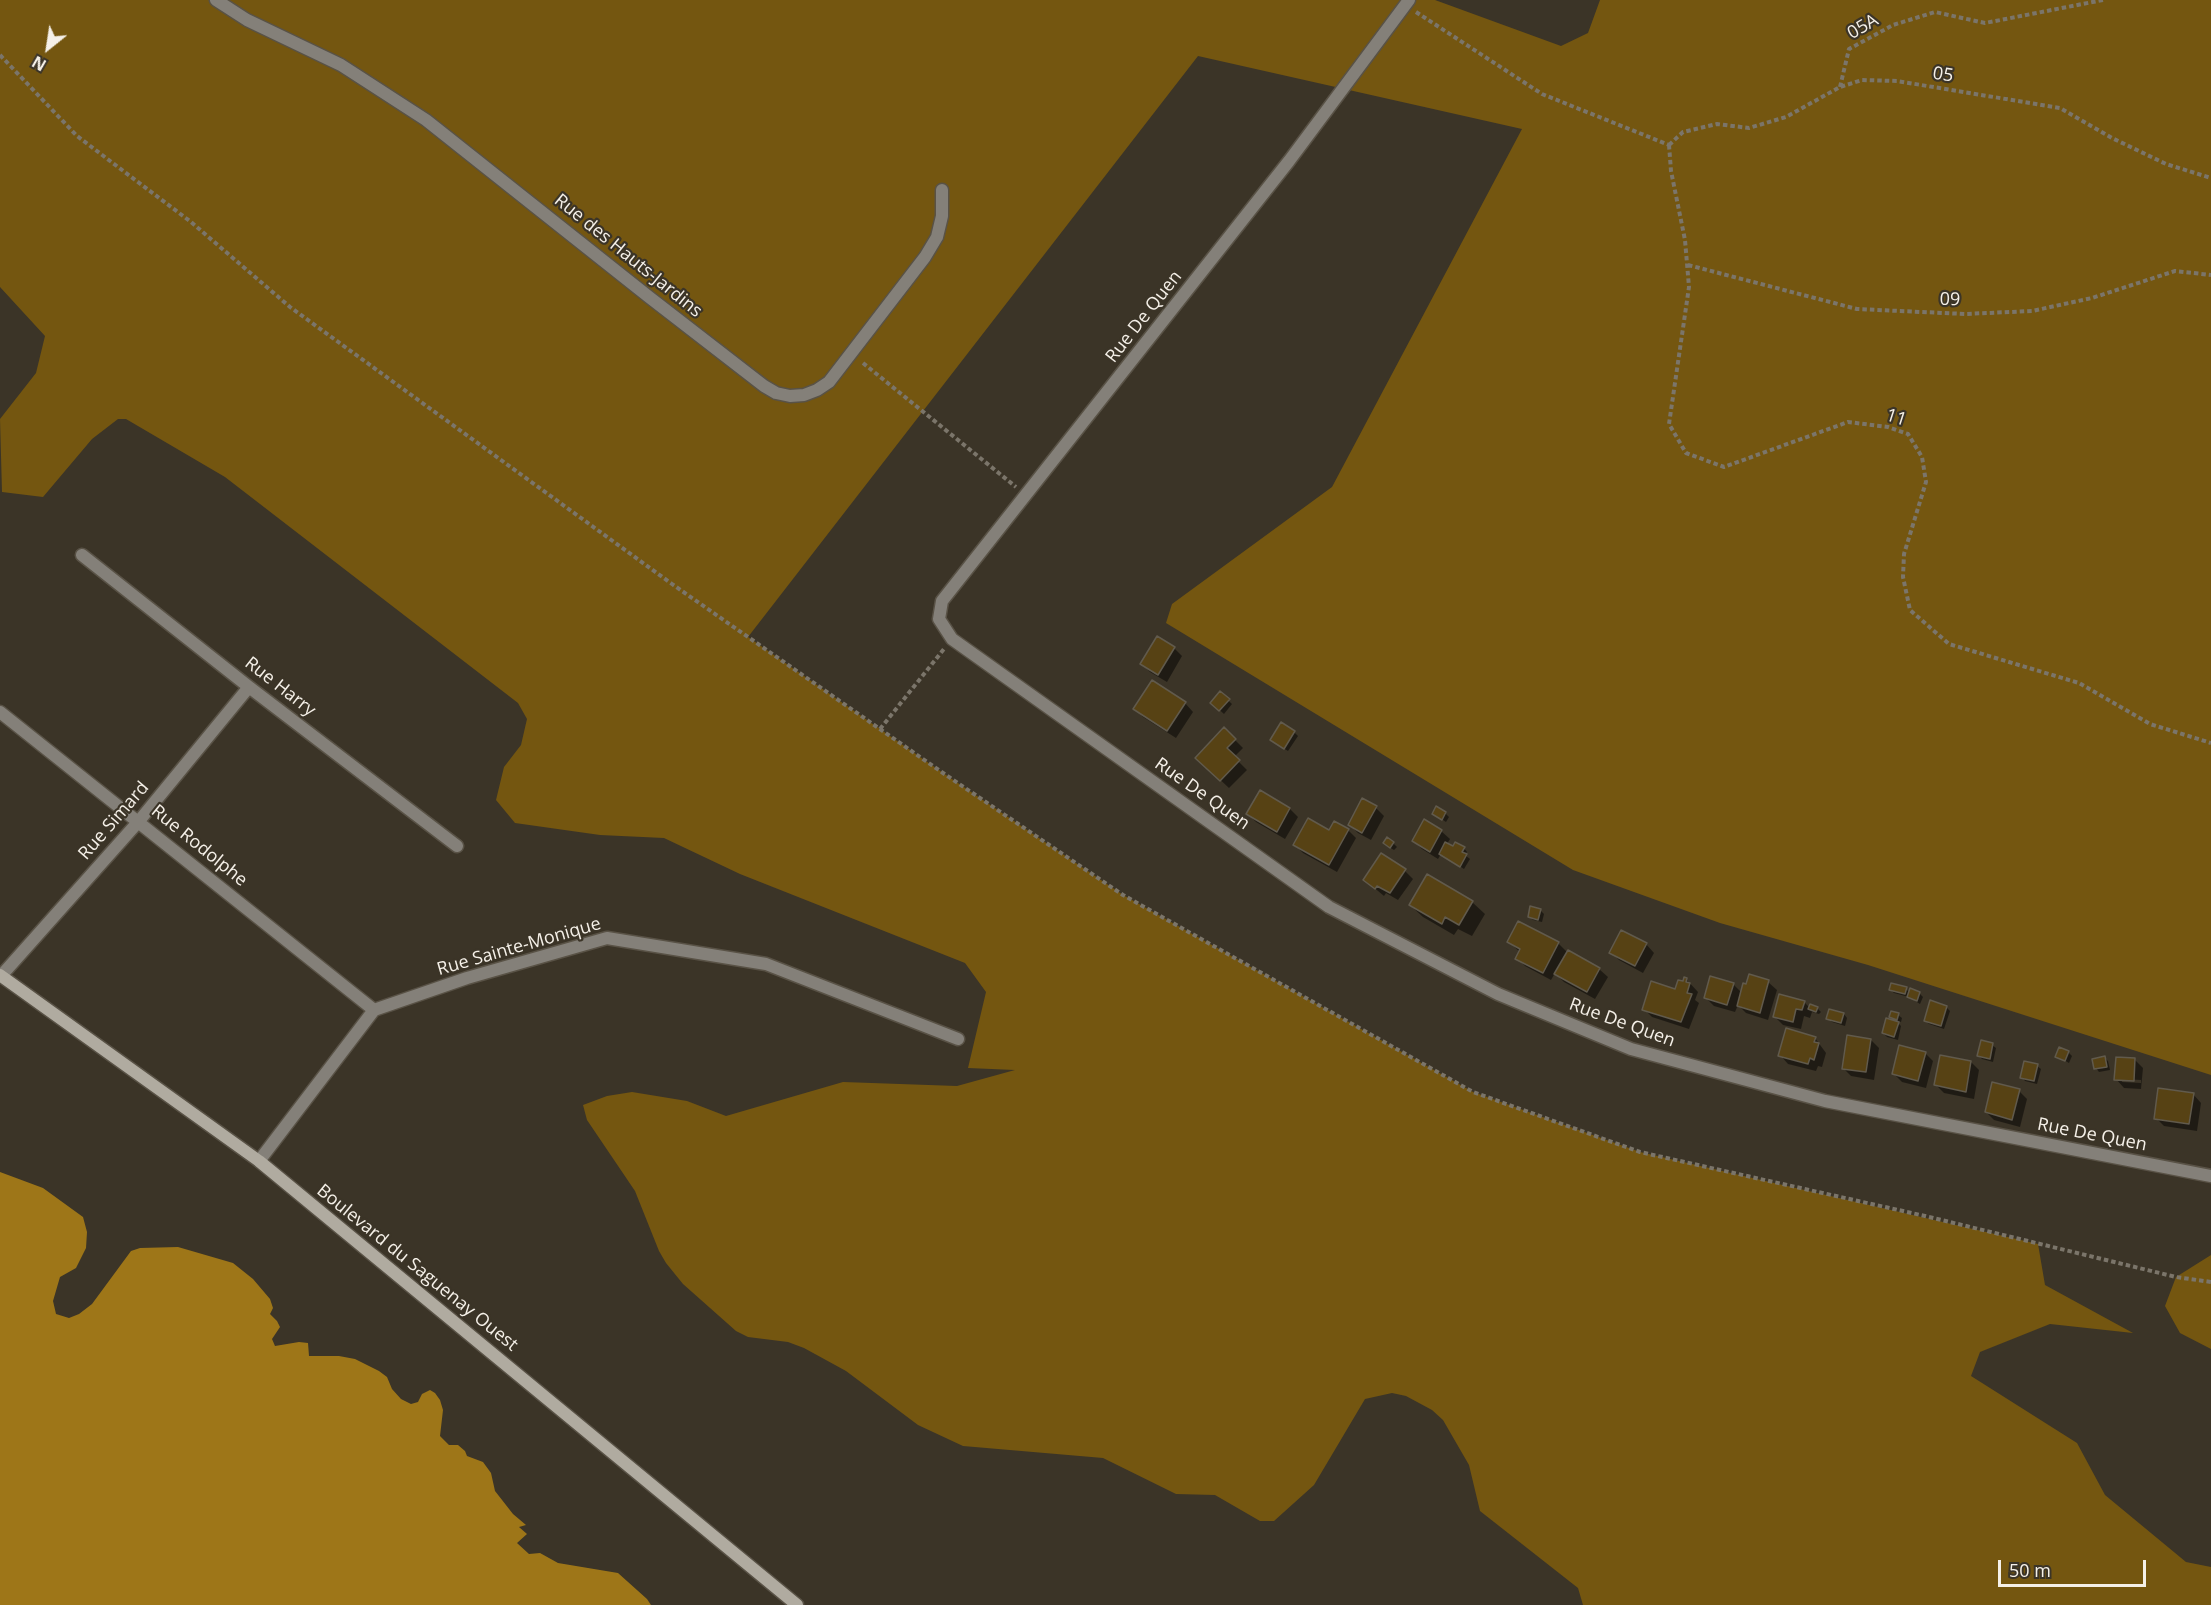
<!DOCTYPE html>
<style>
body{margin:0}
#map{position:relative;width:2211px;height:1605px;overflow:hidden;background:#3b3427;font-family:"Open Sans",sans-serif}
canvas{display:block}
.north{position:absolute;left:18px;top:18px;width:60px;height:60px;-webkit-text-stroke:4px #3b3427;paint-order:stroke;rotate:210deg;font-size:16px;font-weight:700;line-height:24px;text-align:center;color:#f5f0e8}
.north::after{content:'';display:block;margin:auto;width:21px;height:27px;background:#f5f0e8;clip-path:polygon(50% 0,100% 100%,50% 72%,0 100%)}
.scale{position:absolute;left:1998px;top:1560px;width:148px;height:27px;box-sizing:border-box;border:3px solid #f5f0e8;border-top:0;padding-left:8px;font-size:18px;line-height:21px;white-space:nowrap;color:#f5f0e8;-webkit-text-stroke:4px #3b3427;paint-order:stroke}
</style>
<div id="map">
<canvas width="2211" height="1605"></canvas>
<div class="north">N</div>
<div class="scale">50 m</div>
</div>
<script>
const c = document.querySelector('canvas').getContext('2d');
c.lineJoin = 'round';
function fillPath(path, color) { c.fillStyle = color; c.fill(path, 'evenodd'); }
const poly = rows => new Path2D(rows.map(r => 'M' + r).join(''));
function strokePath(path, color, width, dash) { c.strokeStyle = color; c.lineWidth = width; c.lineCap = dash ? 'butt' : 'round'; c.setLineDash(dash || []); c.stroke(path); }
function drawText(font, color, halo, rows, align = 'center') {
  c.font = font + ' "Open Sans",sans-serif'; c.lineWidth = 4.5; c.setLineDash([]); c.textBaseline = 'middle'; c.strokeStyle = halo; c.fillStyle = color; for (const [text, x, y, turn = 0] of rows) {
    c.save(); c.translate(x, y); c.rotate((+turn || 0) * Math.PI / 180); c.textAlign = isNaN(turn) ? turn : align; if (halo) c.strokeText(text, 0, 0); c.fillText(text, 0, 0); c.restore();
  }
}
fillPath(poly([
 [0,0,1435,0,1561,46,1588,33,1600,0,2211,0,2211,1075,1868,965,1720,923,1573,870,1166,623,1172,604,1332,487,1522,129,1198,56,748,637,943,773,1123,895,1473,1092,1640,1152,2038,1244,2045,1285,2133,1333,2050,1324,1980,1352,1971,1376,2077,1443,2105,1495,2186,1562,2211,1567,2211,1605,1583,1605,1578,1588,1480,1511,1469,1465,1443,1420,1432,1410,1406,1396,1392,1393,1365,1399,1314,1485,1274,1521,1260,1521,1215,1495,1176,1494,1103,1458,963,1446,918,1425,846,1371,804,1348,788,1342,748,1337,736,1331,683,1284,666,1263,659,1251,635,1191,587,1120,583,1105,607,1096,632,1092,687,1101,726,1116,843,1082,957,1086,1015,1070,968,1068,986,992,965,963,740,874,664,838,600,835,515,823,496,800,504,767,521,745,527,719,518,703,225,477,126,419,118,419,92,439,43,497,2,492,0,419,36,373,45,336,0,287],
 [2211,1255,2211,1349,2180,1333,2165,1306,2176,1277]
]), '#745610');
fillPath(poly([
 [0,1172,43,1188,83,1217,87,1232,86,1248,76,1268,60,1277,53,1301,56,1314,69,1318,79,1314,92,1304,131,1251,140,1248,178,1247,233,1263,253,1279,270,1299,273,1308,270,1314,277,1321,280,1327,272,1339,275,1346,299,1342,308,1343,309,1356,339,1356,355,1359,379,1371,387,1377,392,1389,401,1399,411,1404,418,1402,422,1394,430,1390,435,1393,440,1400,443,1410,440,1436,449,1445,458,1445,465,1451,467,1456,483,1462,491,1473,495,1491,513,1514,526,1525,519,1527,527,1534,517,1543,529,1554,540,1553,558,1563,618,1573,647,1599,651,1605,0,1605]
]), '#9e7618');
fillPath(poly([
 [1174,648,1182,656,1167,682,1150,672,1142,664],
 [1152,682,1185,703,1193,712,1176,738,1143,717,1135,709],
 [1220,693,1232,704,1224,714,1212,703],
 [1224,729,1243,748,1234,757,1247,770,1229,788,1197,758],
 [1294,732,1298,736,1288,751,1275,743],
 [1261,792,1290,809,1298,817,1285,839,1256,822,1248,814],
 [1363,800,1376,808,1384,816,1371,840,1358,833,1349,824],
 [1445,813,1449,817,1446,822,1434,814],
 [1425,821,1441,831,1450,839,1447,844,1453,848,1464,848,1467,852,1465,855,1470,859,1464,869,1441,854,1438,859,1422,849,1414,841],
 [1348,830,1356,838,1337,872,1303,853,1295,845],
 [1393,843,1397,847,1394,850,1389,847],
 [1405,871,1413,879,1398,900,1386,893,1384,896,1365,880],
 [1472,902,1485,914,1472,936,1458,929,1454,935,1423,917,1410,905],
 [1540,910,1544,914,1542,922,1533,920,1529,917],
 [1509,942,1558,943,1568,953,1599,969,1608,977,1595,999,1564,982,1555,973,1551,980,1525,966,1517,958,1520,952],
 [1646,944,1654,953,1643,973,1619,960,1611,952],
 [1686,979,1698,992,1695,1000,1699,1003,1689,1029,1652,1017,1644,1009,1676,990],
 [1768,982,1777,990,1768,1020,1746,1013,1738,1005,1735,1012,1714,1006,1705,997,1733,984,1742,993],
 [1906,989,1910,993,1919,993,1923,997,1920,1004,1909,997,1894,993,1891,990],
 [1804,1002,1810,1008,1817,1008,1821,1012,1819,1014,1812,1012,1810,1018,1804,1016,1801,1029,1783,1025,1775,1017],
 [1946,1007,1950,1011,1944,1029,1929,1024,1925,1021],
 [1844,1014,1847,1018,1845,1026,1832,1022,1828,1018],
 [1898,1015,1902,1018,1901,1022,1896,1021,1901,1026,1898,1040,1887,1037,1883,1033,1897,1023,1891,1017],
 [1815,1038,1826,1053,1822,1067,1818,1066,1816,1071,1788,1064,1780,1055],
 [1871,1040,1879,1048,1874,1080,1851,1076,1843,1068],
 [1992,1045,1996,1048,1993,1062,1982,1059,1978,1055],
 [2068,1052,2072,1056,2069,1063,2057,1056],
 [1925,1053,1933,1061,1926,1088,1902,1082,1894,1074],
 [2105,1058,2108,1061,2110,1070,2099,1072,2096,1068],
 [2135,1060,2143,1068,2141,1089,2124,1088,2116,1079],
 [2122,1079,2141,1080,2141,1083,2122,1082],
 [1971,1062,1979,1070,1974,1099,1944,1093,1936,1085],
 [2037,1066,2041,1069,2037,1084,2025,1081,2022,1077],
 [2019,1091,2027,1099,2020,1127,1994,1120,1986,1112],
 [2193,1094,2201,1103,2197,1131,2164,1126,2156,1118]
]), '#0007');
const building = poly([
 [1157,636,1175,647,1158,675,1140,664,1157,636],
 [1152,680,1186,702,1167,731,1133,709,1152,680],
 [1220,691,1230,699,1219,711,1210,703,1220,691],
 [1281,722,1295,731,1284,749,1270,740,1281,722],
 [1224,727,1236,739,1227,748,1240,760,1220,781,1195,758,1224,727],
 [1260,790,1290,808,1277,832,1246,814,1260,790],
 [1362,798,1377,806,1362,833,1348,825,1362,798],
 [1436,806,1446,812,1442,820,1432,814,1436,806],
 [1308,818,1329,830,1334,821,1349,829,1329,865,1293,845,1308,818],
 [1424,819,1442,830,1430,852,1412,841,1424,819],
 [1387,837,1394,842,1390,848,1383,843,1387,837],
 [1445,842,1453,846,1455,842,1465,847,1462,852,1467,854,1460,867,1439,854,1445,842],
 [1381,853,1406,869,1390,893,1377,886,1375,889,1363,880,1381,853],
 [1427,874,1473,901,1459,925,1445,917,1442,924,1409,905,1427,874],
 [1530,906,1541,909,1538,920,1528,917,1530,906],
 [1518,921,1559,942,1543,973,1515,959,1520,949,1507,942,1518,921],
 [1621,930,1647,943,1635,966,1609,953,1621,930],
 [1568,950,1600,968,1587,992,1554,974,1568,950],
 [1749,974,1769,980,1760,1013,1737,1006,1743,983,1746,984,1749,974],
 [1710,976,1734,983,1727,1005,1704,998,1710,976],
 [1684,977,1687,978,1686,982,1690,983,1687,993,1692,994,1681,1022,1642,1010,1651,981,1675,989,1678,980,1683,981,1684,977],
 [1891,983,1907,987,1905,994,1889,990,1891,983],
 [1910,988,1920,992,1917,1001,1907,997,1910,988],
 [1779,994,1805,1001,1802,1010,1796,1009,1793,1022,1773,1017,1779,994],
 [1930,1000,1947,1006,1941,1026,1924,1021,1930,1000],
 [1810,1004,1818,1007,1816,1012,1808,1009,1810,1004],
 [1829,1009,1844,1013,1841,1023,1826,1019,1829,1009],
 [1891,1011,1899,1013,1897,1020,1889,1017,1891,1011],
 [1886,1018,1899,1022,1894,1037,1882,1033,1886,1018],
 [1786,1028,1816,1037,1814,1042,1819,1043,1814,1060,1810,1058,1808,1064,1778,1056,1786,1028],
 [1847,1035,1871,1039,1866,1072,1842,1069,1847,1035],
 [1981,1040,1993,1043,1990,1059,1977,1056,1981,1040],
 [1899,1045,1926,1052,1918,1081,1892,1074,1899,1045],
 [2059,1047,2069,1051,2065,1061,2055,1057,2059,1047],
 [1940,1055,1971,1061,1966,1092,1934,1085,1940,1055],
 [2105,1056,2107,1067,2094,1069,2092,1059,2105,1056],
 [2116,1057,2135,1058,2134,1081,2114,1080,2116,1057],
 [2024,1061,2038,1064,2034,1081,2020,1078,2024,1061],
 [1992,1082,2020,1089,2012,1120,1985,1112,1992,1082],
 [2158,1088,2194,1093,2189,1124,2154,1119,2158,1088]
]);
fillPath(building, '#574214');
strokePath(building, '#615a4c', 1.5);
const street = poly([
 [216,0,247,20,341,65,426,120,649,297,764,386,776,393,790,396,804,395,817,390,829,382,925,257,937,237,942,216,942,190],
 [1409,0,1289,161,942,601,939,619,952,639,1329,907,1498,994,1631,1049,1825,1101,2211,1176],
 [82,555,249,687,457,846],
 [0,712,374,1010],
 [1,976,139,821,249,687],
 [259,1161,374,1010,467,978,607,938,766,964,958,1039]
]);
const secondary = poly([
 [0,975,259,1161,797,1605]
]);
strokePath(street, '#595246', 15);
strokePath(secondary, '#595246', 15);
strokePath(poly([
 [1416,12,1542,94,1669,145],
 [0,55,77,136,191,222,290,307,672,584,943,773,1123,895,1473,1092,1640,1152,1925,1216,2176,1277,2211,1282],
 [1840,87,1849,49,1893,25,1935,12,1985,23,2103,0],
 [1669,145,1671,171,1685,240,1689,287,1669,424,1686,453,1724,467,1848,422,1888,427,1908,434,1922,457,1926,482,1904,554,1903,577,1910,610,1949,644,2079,683,2150,724,2211,743],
 [1669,145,1683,132,1717,124,1749,128,1786,117,1840,87,1862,80,1897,81,2060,108,2112,138,2166,164,2211,178],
 [1688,265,1857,309,1965,314,2032,311,2092,298,2175,271,2211,275],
 [863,363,1016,487],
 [880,729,944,649]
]), '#7b756a', 4, [4.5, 3]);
strokePath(street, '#848079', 12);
strokePath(secondary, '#b0aba0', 12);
drawText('18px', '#f5f0e8', '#3b3427', [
 ["05A",1863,27,-30],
 ["05",1943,75,9],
 ["Rue des Hauts-Jardins",628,256,39],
 ["09",1950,300,2],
 ["Rue De Quen",1144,317,-52],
 ["11",1896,418,18],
 ["Rue Harry",280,687,38],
 ["Rue De Quen",1202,794,35],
 ["Rue Simard",114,821,-49],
 ["Rue Rodolphe",199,846,39],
 ["Rue Sainte-Monique",519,947,-16],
 ["Rue De Quen",1622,1023,20],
 ["Rue De Quen",2092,1135,11],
 ["Boulevard du Saguenay Ouest",417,1268,39]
]);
</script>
